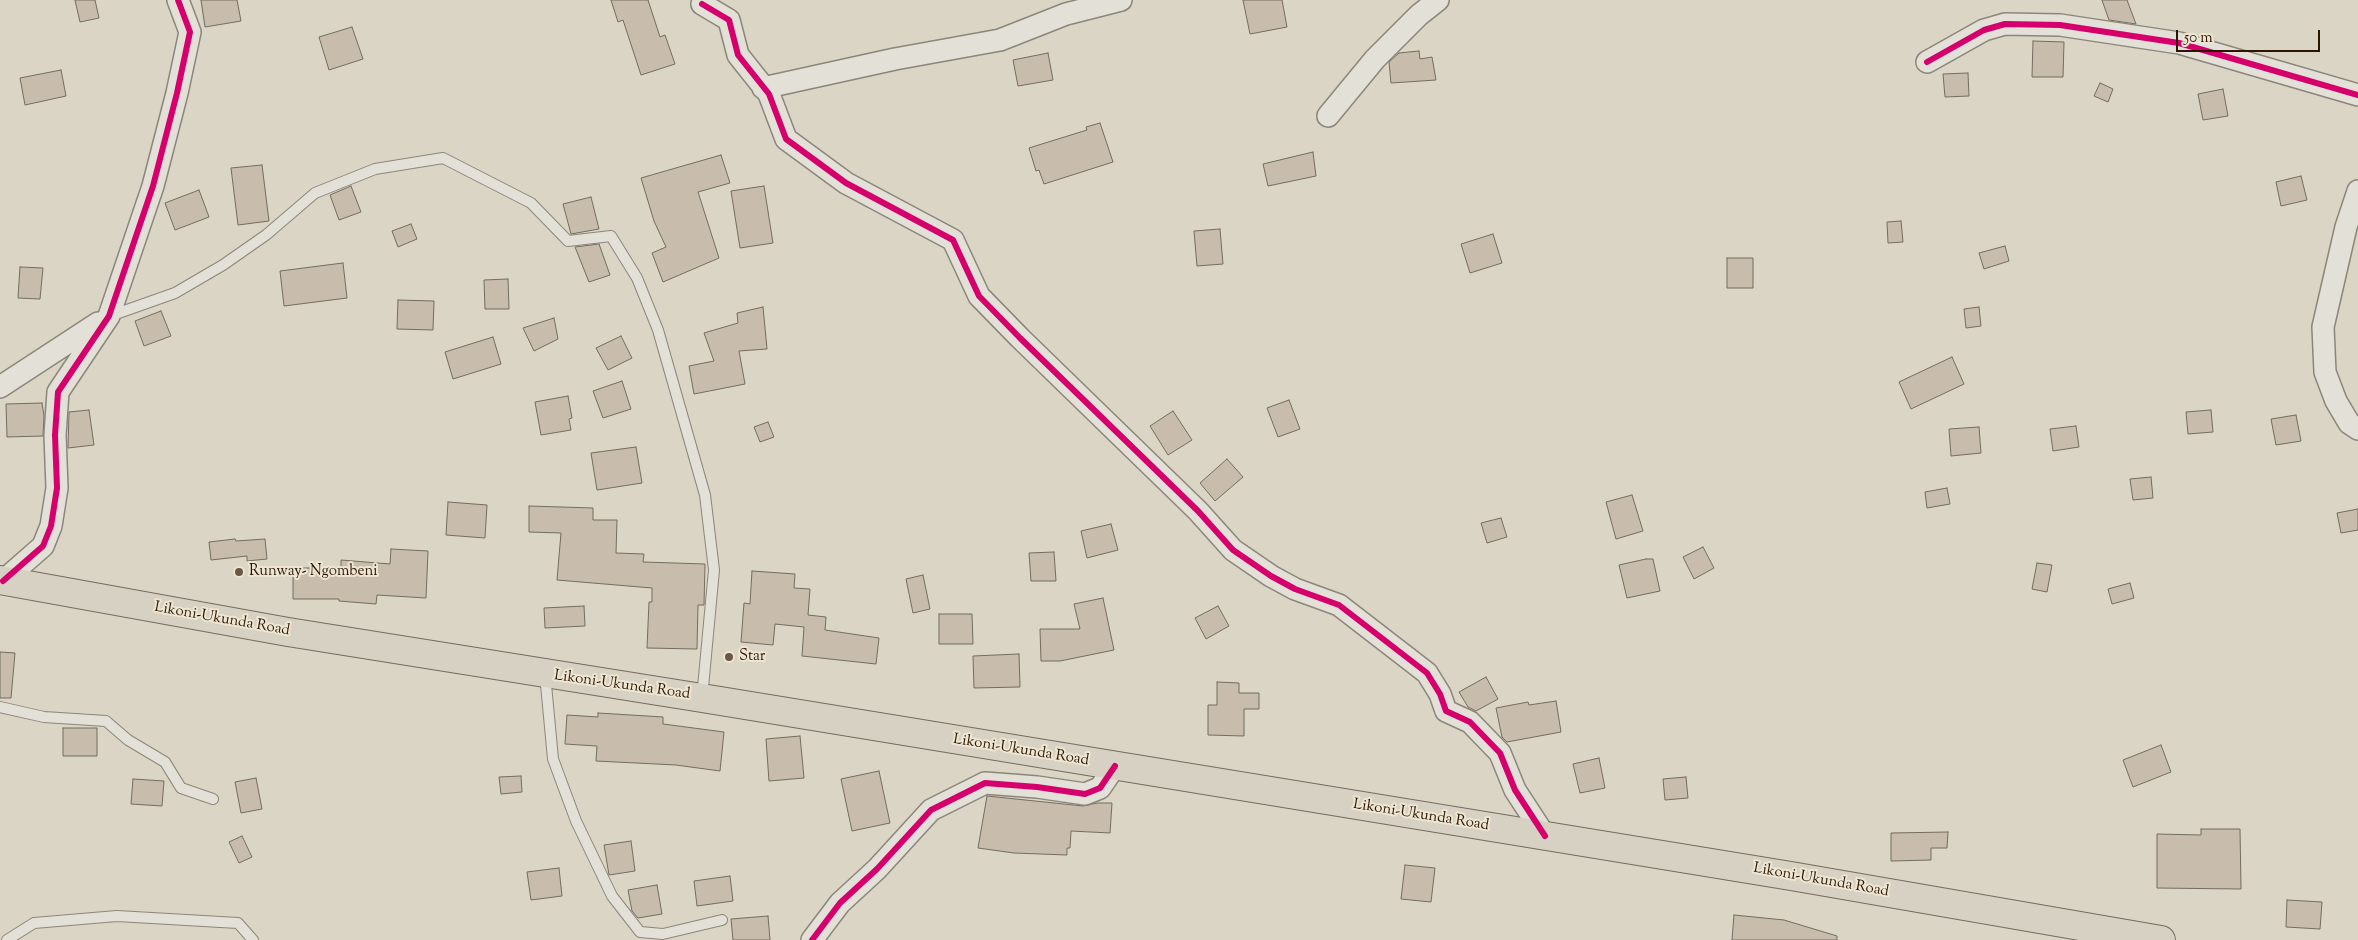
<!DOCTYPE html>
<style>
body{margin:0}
#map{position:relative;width:2358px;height:940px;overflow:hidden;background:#dad5c4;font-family:"Sorts Mill Goudy",serif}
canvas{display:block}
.scale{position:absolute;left:2176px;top:30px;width:144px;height:22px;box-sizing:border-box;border:2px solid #2d1501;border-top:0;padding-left:6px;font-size:15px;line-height:18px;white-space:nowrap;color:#2d1501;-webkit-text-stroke:4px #ede6d3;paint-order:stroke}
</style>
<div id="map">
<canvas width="2358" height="940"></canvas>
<div class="scale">50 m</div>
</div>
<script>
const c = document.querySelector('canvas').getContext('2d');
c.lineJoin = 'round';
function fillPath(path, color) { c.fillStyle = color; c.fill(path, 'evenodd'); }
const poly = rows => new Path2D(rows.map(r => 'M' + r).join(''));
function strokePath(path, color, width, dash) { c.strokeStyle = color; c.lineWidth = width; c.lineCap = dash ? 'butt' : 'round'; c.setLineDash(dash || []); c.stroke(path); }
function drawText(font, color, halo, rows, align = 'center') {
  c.font = font + ' "Sorts Mill Goudy",serif'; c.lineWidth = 4; c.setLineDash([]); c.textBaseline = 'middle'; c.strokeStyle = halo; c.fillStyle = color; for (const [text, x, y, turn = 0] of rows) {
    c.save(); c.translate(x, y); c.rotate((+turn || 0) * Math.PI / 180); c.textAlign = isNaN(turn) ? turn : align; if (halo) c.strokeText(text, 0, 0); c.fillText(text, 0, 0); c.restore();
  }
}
const building = poly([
 [75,0,95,0,99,18,80,22,75,0],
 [201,0,237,0,241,21,205,27,201,0],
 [611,0,648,0,660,37,665,35,675,64,641,75,623,20,618,22,611,0],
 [1243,0,1282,0,1287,27,1250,34,1243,0],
 [2102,0,2127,0,2136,24,2109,20,2102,0],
 [352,27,363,59,329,70,319,37,352,27],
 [2033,41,2064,42,2063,77,2032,77,2033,41],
 [1419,51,1420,59,1432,57,1436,80,1391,83,1389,62,1399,53,1419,51],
 [1048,53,1053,80,1018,86,1013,60,1048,53],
 [61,70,66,96,25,105,20,78,61,70],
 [1968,73,1969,96,1945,97,1943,74,1968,73],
 [2100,83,2113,89,2108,102,2094,96,2100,83],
 [2223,89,2228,116,2203,120,2198,94,2223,89],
 [1100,123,1113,162,1044,184,1039,170,1036,171,1029,148,1087,130,1086,127,1100,123],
 [1313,152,1316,176,1268,186,1263,164,1313,152],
 [721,155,730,183,698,192,719,258,663,282,652,253,666,247,654,221,641,178,721,155],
 [262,165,269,221,238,225,231,168,262,165],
 [2301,176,2307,200,2281,206,2276,182,2301,176],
 [351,186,361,212,339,220,330,195,351,186],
 [764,186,773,243,740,248,731,191,764,186],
 [199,190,209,217,175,230,165,203,199,190],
 [591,197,599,229,571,234,563,204,591,197],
 [1901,221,1903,242,1888,243,1887,222,1901,221],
 [411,224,417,239,398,247,392,231,411,224],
 [1220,229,1223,264,1197,266,1194,231,1220,229],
 [1493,234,1502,263,1470,273,1461,244,1493,234],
 [599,244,610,275,589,282,575,247,599,244],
 [2005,246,2009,261,1984,269,1979,253,2005,246],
 [1727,258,1753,258,1753,288,1727,288,1727,258],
 [343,263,347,298,284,306,280,271,343,263],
 [20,267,43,268,40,299,18,298,20,267],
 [508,279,509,309,485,309,484,280,508,279],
 [398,300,434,301,433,330,397,329,398,300],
 [763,307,767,349,739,351,745,384,694,394,689,366,714,361,704,333,738,323,737,313,763,307],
 [1979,307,1981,326,1966,328,1964,309,1979,307],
 [161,311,171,336,144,346,135,321,161,311],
 [554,318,558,339,534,351,523,328,554,318],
 [621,336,632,358,608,370,596,348,621,336],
 [493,337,501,364,453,379,445,352,493,337],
 [1952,357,1964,384,1911,409,1899,382,1952,357],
 [622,381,631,409,603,418,593,391,622,381],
 [568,396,572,418,569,419,571,430,541,435,535,402,568,396],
 [1289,400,1300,429,1278,437,1267,408,1289,400],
 [42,403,44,416,43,436,7,437,6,404,42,403],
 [89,410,94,445,68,448,69,412,89,410],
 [2211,410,2213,432,2188,434,2186,412,2211,410],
 [1173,411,1192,440,1168,455,1150,426,1173,411],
 [2296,415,2301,441,2276,445,2271,419,2296,415],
 [768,422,774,437,760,442,754,427,768,422],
 [2076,426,2079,447,2053,451,2050,429,2076,426],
 [1979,427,1981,453,1951,456,1949,429,1979,427],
 [636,447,642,483,597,490,591,453,636,447],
 [1227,459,1243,477,1215,501,1200,483,1227,459],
 [2151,477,2153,498,2133,500,2130,479,2151,477],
 [1947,488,1950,504,1927,508,1925,492,1947,488],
 [1632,495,1643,531,1616,539,1606,502,1632,495],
 [448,502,487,505,485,538,446,535,448,502],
 [529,506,593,508,593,520,617,520,616,553,644,554,643,562,705,564,704,605,698,605,697,649,647,648,649,602,652,602,652,588,557,580,561,533,529,532,529,506],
 [2358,509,2358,530,2341,533,2337,513,2358,509],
 [1501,518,1507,537,1487,543,1481,523,1501,518],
 [1111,524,1118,550,1087,558,1081,531,1111,524],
 [235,539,236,541,265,539,267,559,247,561,247,556,211,560,209,542,235,539],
 [1703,547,1714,568,1694,579,1683,557,1703,547],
 [391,549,428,551,426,598,377,595,376,604,339,601,339,599,293,599,293,568,341,568,341,560,390,564,391,549],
 [1054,552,1056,581,1031,581,1029,553,1054,552],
 [1646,559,1653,559,1660,591,1627,598,1619,565,1646,559],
 [2037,563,2052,565,2047,592,2032,589,2037,563],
 [752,571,795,574,794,588,810,589,808,615,826,617,825,630,879,638,876,664,802,656,804,627,775,624,773,645,741,642,744,603,750,604,752,571],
 [923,575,930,609,913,613,906,579,923,575],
 [2130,583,2134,598,2112,604,2108,589,2130,583],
 [1103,598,1114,650,1060,661,1041,661,1040,629,1080,629,1074,604,1103,598],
 [584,606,585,626,545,628,544,608,584,606],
 [1218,606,1229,626,1206,639,1195,618,1218,606],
 [939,614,972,614,973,644,939,644,939,614],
 [0,652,15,653,11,698,0,698,0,652],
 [1019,654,1020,687,974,688,973,656,1019,654],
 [1486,677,1498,699,1476,711,1468,707,1459,692,1486,677],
 [1217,682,1239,683,1239,693,1259,693,1259,709,1244,709,1244,736,1208,735,1208,705,1217,705,1217,682],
 [1556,701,1561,732,1507,742,1502,737,1496,708,1528,702,1529,705,1556,701],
 [598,713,663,717,663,724,724,732,720,771,676,765,596,761,597,746,565,744,567,715,598,717,598,713],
 [63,728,97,728,97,756,63,756,63,728],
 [800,736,804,778,769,781,766,739,800,736],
 [2161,745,2171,772,2133,787,2123,760,2161,745],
 [1599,758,1605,788,1580,793,1573,764,1599,758],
 [879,771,890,823,852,831,841,779,879,771],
 [521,776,522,792,501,794,499,777,521,776],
 [1686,777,1688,798,1665,800,1663,779,1686,777],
 [256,778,262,809,241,813,235,782,256,778],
 [133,779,164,781,162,806,131,804,133,779],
 [987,796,1083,806,1097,803,1112,803,1110,833,1071,831,1070,848,1067,848,1067,855,1014,853,978,848,987,796],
 [2201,829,2240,829,2241,889,2157,888,2157,834,2201,835,2201,829],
 [1948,832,1947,848,1931,848,1931,860,1891,861,1891,833,1948,832],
 [242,836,252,857,239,863,229,842,242,836],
 [631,841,635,871,609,875,604,845,631,841],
 [1405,865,1435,868,1431,902,1401,899,1405,865],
 [559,868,562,896,531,900,527,872,559,868],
 [730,876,733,901,697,906,694,881,730,876],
 [657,885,662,914,638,918,632,911,628,890,657,885],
 [2287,900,2322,902,2320,929,2286,927,2287,900],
 [1734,915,1784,920,1837,936,1837,940,1732,940,1734,915],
 [768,916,770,940,733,940,731,919,768,916]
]);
fillPath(building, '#c8bcac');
strokePath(building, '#736c60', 1);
const service = poly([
 [110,316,175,293,223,265,266,235,315,193,375,169,443,158,531,203,568,241,611,236,637,278,658,330,705,495,714,570,702,698],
 [545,674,553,759,576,821,612,896,640,932,663,934,722,920],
 [0,707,44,717,106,721,128,740,165,762,181,788,213,799],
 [7,940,34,923,117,916,238,923,253,940]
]);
const minor = poly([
 [702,4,729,20,738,55,769,94,786,139,846,183,953,240,979,296,1020,338,1198,511,1233,550,1271,576,1295,589,1339,605,1427,673,1440,694,1446,711,1470,722,1500,753,1515,790,1545,836],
 [1927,62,1984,30,2005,24,2060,25,2179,43,2358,95],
 [763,88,895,59,1000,40,1066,14,1121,0],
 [1328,116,1375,59,1419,15,1438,0],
 [2358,191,2346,227,2323,327,2325,372,2336,401,2349,423,2358,429],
 [0,387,98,323],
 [3,581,43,546,51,526,57,488,55,435,58,392,109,316,153,186,177,93,190,32,178,0],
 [812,940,840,903,877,869,931,810,985,783,1037,787,1085,794,1100,788,1115,766]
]);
const trunk = poly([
 [0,580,288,632,702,698,1791,876,2161,940]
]);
strokePath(service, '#8c867a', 12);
strokePath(minor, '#8c867a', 24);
strokePath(trunk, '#736c60', 30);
strokePath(service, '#e3e0d8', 10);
strokePath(minor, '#e3e0d8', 21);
strokePath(trunk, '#d7d1c3', 28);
strokePath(poly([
 [702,4,729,20,738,55,769,94,786,139,846,183,953,240,979,296,1020,338,1198,511,1233,550,1271,576,1295,589,1339,605,1427,673,1440,694,1446,711,1470,722,1500,753,1515,790,1545,836],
 [1927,62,1984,30,2005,24,2060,25,2179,43,2358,95],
 [3,581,43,546,51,526,57,488,55,435,58,392,109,316,153,186,177,93,190,32,178,0],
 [812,940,840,903,877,869,931,810,985,783,1037,787,1085,794,1100,788,1115,766]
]), '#d6006c', 6);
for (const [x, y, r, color] of [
 [239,572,5,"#6a5845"],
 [729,657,5,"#6a5845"]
]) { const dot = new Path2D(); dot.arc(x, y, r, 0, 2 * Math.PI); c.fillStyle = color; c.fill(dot); strokePath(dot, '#ede6d3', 2); }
drawText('15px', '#2d1501', '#ede6d3', [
 ["Runway- Ngombeni",249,572],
 ["Star",739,657]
], 'left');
drawText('15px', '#2d1501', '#ede6d3', [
 ["Likoni-Ukunda Road",222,620,10],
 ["Likoni-Ukunda Road",622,686,8],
 ["Likoni-Ukunda Road",1021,751,9],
 ["Likoni-Ukunda Road",1421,816,9],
 ["Likoni-Ukunda Road",1821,881,10]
]);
</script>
